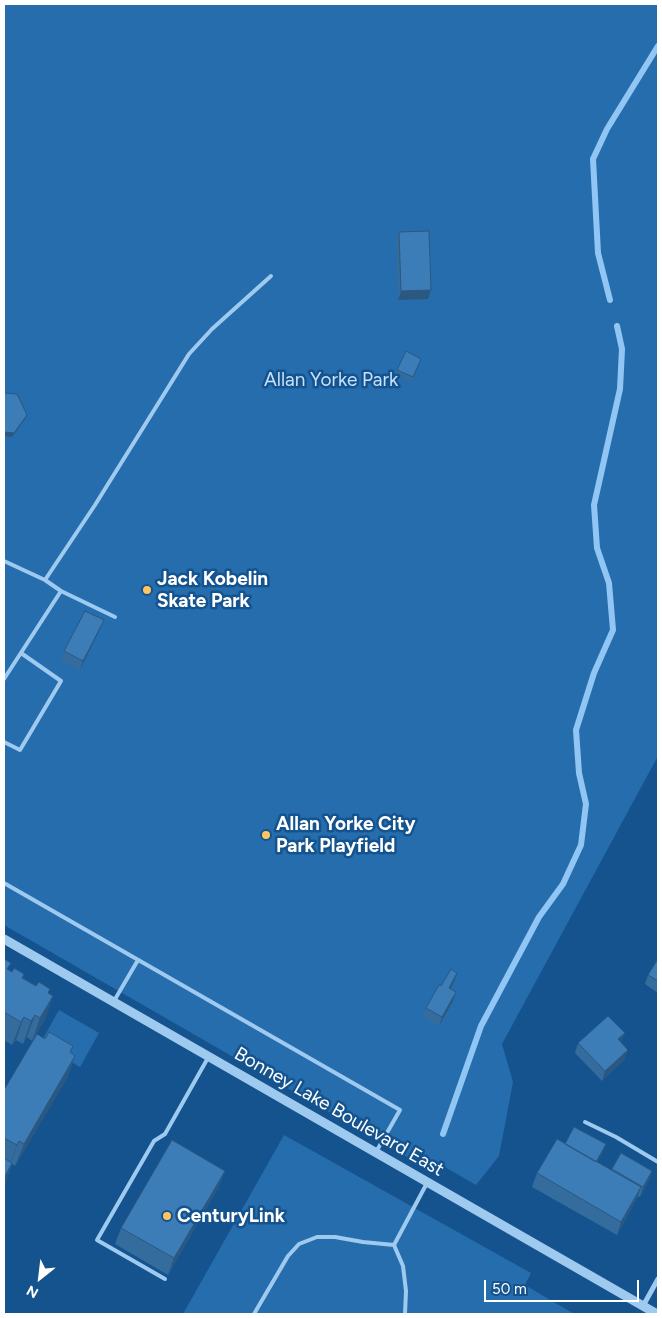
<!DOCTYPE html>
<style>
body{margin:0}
#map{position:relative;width:662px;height:1318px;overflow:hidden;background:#14538e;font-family:Figtree,sans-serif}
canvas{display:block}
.frame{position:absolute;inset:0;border:5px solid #fff;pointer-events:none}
.north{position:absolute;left:15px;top:1253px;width:50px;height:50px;-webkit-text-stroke:4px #14538e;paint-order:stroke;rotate:209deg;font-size:14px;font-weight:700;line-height:20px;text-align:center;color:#fff}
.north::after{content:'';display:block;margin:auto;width:18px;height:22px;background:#fff;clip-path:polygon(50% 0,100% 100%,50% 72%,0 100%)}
.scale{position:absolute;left:484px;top:1280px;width:155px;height:22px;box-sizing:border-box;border:2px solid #fff;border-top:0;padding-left:6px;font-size:15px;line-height:18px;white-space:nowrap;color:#fff;-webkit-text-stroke:4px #14538e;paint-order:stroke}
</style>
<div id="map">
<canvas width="662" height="1318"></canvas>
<div class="frame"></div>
<div class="north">N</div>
<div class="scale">50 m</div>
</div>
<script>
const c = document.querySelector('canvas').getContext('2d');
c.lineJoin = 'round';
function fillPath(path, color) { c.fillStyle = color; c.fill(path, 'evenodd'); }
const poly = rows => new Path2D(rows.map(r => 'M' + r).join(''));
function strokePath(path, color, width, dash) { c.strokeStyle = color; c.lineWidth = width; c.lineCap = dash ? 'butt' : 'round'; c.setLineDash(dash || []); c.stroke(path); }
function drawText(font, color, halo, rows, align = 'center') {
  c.font = font + ' Figtree,sans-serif'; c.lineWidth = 5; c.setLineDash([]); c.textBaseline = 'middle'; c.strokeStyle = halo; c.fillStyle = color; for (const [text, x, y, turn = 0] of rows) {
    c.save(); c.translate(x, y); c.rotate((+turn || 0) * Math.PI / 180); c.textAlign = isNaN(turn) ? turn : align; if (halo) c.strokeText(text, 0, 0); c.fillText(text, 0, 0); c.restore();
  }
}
fillPath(poly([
 [4,4,658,4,658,756,502,1044,513,1082,499,1156,476,1185,438,1163,433,1172,4,925],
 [59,1010,99,1033,80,1067,40,1044],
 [284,1135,531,1273,525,1285,574,1314,183,1314]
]), '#266dad');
strokePath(poly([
 [610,300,598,253,593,159,607,129,658,46],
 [443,1134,481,1026,539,917,563,884,581,845,586,804,579,773,576,730,594,673,613,630,609,583,597,548,594,505,620,389,622,349,617,326]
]), '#91c6f4', 6);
strokePath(poly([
 [4,561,45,580,61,591,4,679],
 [45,580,95,505,189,354,212,329,271,276],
 [61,591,115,617],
 [4,742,20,750,61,681,21,653],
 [4,883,400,1110,376,1152],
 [114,1001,138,960],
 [585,1122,616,1137,658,1162],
 [394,1245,427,1183],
 [394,1245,403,1266,406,1291,405,1314],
 [165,1279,97,1240,154,1141,165,1134,209,1056],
 [254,1314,288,1256,299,1244,317,1237,335,1237,363,1242,394,1245]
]), '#9fcaf0', 4);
strokePath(poly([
 [643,1306,658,1279]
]), '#9fcaf0', 5);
strokePath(poly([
 [4,939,657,1314]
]), '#9fcaf0', 9);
fillPath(poly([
 [399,232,431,290,428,299,398,300,396,241],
 [421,359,411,382,395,374,397,370],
 [100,629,80,670,61,660,64,651],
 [4,959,8,970,12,972,24,974,23,978,53,996,45,1019,32,1041,27,1037,23,1044,16,1040,12,1045,4,1040],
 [658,959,658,993,645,984,648,975],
 [454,982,450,989,456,992,453,1001,439,1026,423,1017,426,1008,441,986],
 [621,1042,625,1059,602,1081,575,1053,578,1043],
 [70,1052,75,1056,67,1078,15,1166,12,1164,4,1186,4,1090],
 [606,1144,602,1153,597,1162,611,1170,621,1153,652,1171,649,1180,640,1197,638,1196,636,1200,617,1235,532,1187,537,1173],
 [225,1171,218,1188,168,1275,115,1244,121,1228]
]), '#346c9d');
fillPath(poly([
 [431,290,428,299,398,300,401,291],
 [27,415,25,419,12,437,4,436,4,432],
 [104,620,100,629,80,670,83,661],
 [457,973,454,982,446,997,449,988],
 [456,992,453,1001,439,1026,442,1017],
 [53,996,45,1019,32,1041,40,1018],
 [35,1015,27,1037,23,1044,31,1021],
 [24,1017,16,1040,12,1045,21,1022],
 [625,1033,621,1042,618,1039],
 [628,1050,625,1059,602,1081,605,1071],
 [75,1056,67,1078,15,1166,24,1144],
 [19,1141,10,1164,8,1168,17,1145],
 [606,1144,602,1153,593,1171,596,1162],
 [12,1163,4,1186,4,1178],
 [225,1171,218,1188,168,1275,174,1258],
 [652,1171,649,1180,640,1197,643,1187],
 [641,1187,636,1200,617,1235,621,1222]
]), '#2b5880');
const building = poly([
 [429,231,431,290,401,291,399,232,429,231],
 [406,351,421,359,413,377,397,370,406,351],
 [4,393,17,394,27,415,14,433,4,432,4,393],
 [85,611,104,620,83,661,64,651,85,611],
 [4,959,11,963,7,969,12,972,14,968,24,974,22,978,36,986,39,982,50,989,48,993,53,996,40,1018,35,1015,31,1021,24,1017,21,1022,4,1012,4,959],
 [658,959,658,981,648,975,658,959],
 [451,969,457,973,449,988,456,992,442,1017,426,1008,439,985,441,986,451,969],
 [608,1016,625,1033,618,1039,628,1050,605,1071,578,1043,608,1016],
 [49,1032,73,1046,70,1052,75,1056,24,1144,19,1141,17,1145,4,1138,4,1090,37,1034,45,1039,49,1032],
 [574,1127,606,1144,596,1162,565,1144,574,1127],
 [557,1139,641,1187,621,1222,537,1173,557,1139],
 [172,1140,225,1171,174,1258,121,1228,172,1140],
 [621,1153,652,1171,643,1187,612,1169,621,1153],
 [4,1158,12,1163,4,1178,4,1158]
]);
fillPath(building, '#3d7db7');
strokePath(building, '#2b5880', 1);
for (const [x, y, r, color] of [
 [147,590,5,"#ffc55f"],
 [266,835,5,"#ffc55f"],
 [167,1216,5,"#ffc55f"]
]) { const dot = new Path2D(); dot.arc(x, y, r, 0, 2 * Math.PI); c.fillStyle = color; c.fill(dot); strokePath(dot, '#14538e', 2); }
drawText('19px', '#c6e2fc', '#14538e', [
 ["Allan Yorke Park",331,380]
]);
drawText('bold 19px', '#fff', '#14538e', [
 ["Jack Kobelin",157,579],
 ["Skate Park",157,601],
 ["Allan Yorke City",276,824],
 ["Park Playfield",276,846],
 ["CenturyLink",177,1216]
], 'left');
drawText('19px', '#fff', '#14538e', [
 ["Bonney Lake Boulevard East",339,1112,30]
]);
</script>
